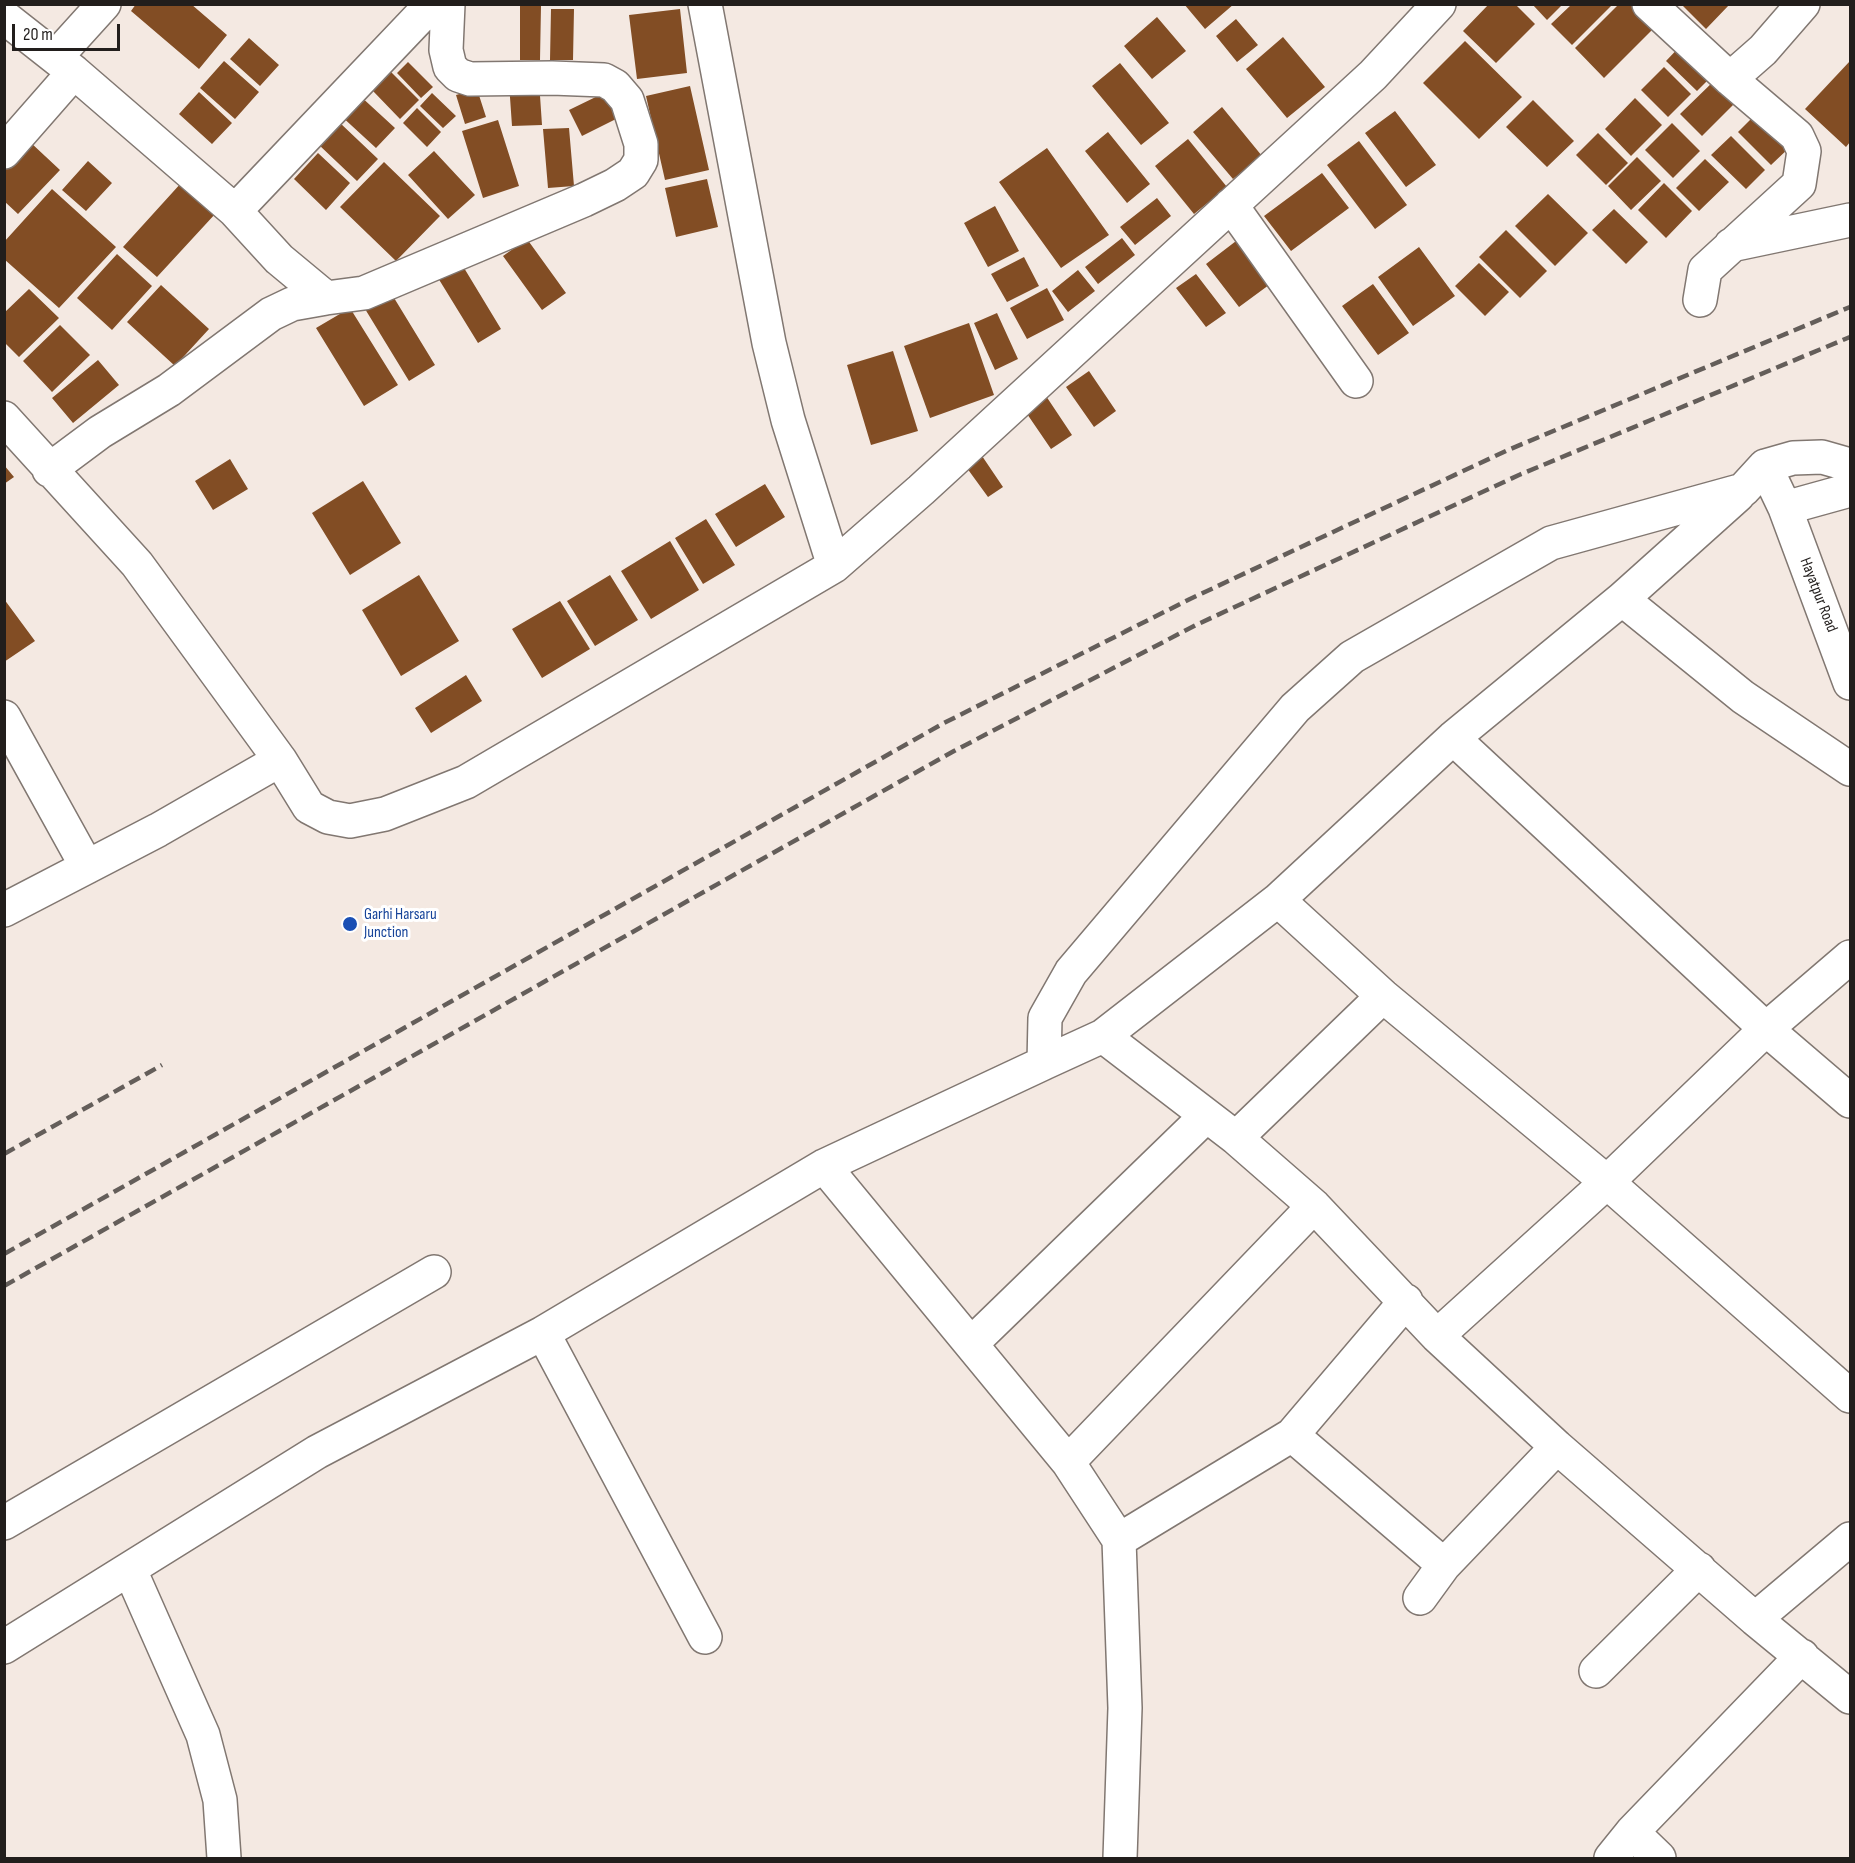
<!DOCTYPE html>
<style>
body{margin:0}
#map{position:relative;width:1855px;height:1863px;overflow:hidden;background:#f4e9e2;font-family:"Sofia Sans Condensed",sans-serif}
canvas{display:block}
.frame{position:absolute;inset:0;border:6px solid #221e1c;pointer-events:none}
.scale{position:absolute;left:12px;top:24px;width:108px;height:27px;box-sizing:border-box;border:3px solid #221e1c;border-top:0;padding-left:8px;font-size:18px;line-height:21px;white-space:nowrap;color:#221e1c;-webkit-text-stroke:4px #fff;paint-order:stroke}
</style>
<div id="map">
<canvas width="1855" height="1863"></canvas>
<div class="frame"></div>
<div class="scale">20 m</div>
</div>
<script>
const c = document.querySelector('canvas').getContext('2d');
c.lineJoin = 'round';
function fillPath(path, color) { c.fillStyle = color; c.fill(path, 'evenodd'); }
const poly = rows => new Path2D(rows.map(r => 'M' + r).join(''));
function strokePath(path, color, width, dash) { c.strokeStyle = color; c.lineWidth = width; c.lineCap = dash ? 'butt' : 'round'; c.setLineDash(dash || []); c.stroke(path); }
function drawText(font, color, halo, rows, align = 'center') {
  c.font = font + ' "Sofia Sans Condensed",sans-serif'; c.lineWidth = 6; c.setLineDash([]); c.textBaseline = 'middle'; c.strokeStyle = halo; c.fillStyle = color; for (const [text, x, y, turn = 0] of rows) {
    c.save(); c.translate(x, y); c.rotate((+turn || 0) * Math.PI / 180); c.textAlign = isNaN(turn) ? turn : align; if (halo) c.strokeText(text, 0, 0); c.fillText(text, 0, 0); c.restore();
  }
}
fillPath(poly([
 [136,4,191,4,227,35,199,69,131,11],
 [1184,4,1234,4,1205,29],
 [1489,4,1515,4,1535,24,1496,63,1463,31],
 [1532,4,1563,4,1547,20],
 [1619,4,1632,4,1655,27,1604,78,1575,48],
 [1681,4,1730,4,1706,29],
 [1571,5,1612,5,1572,45,1551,24],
 [520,6,541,6,540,60,520,60],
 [551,9,574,9,573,60,550,60],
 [680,9,687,73,637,79,629,15],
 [1157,17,1186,51,1152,79,1124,46],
 [1236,19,1258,45,1237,62,1216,36],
 [1283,37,1325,87,1287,118,1246,69],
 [249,38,279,65,260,86,230,59],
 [1686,40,1717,71,1697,91,1666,61],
 [1465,41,1522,97,1479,139,1423,83],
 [224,61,259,92,235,119,200,88],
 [1850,61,1850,142,1846,147,1805,109],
 [408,62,433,87,421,98,397,73],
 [1120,63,1169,123,1141,145,1092,86],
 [1664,67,1691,94,1668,117,1641,90],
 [391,72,419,100,400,119,373,91],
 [1717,78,1738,100,1702,136,1680,114],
 [539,81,542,125,512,126,509,83],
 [690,86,709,170,665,180,646,96],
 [477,89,486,117,465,124,456,95],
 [199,92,232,123,212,144,179,114],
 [606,92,620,117,582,136,569,110],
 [432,93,456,116,443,128,420,106],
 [358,94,395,128,376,148,339,114],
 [1635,98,1662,125,1631,156,1605,129],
 [1533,100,1574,141,1547,167,1506,127],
 [1222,107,1262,156,1233,179,1193,132],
 [417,108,441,132,427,147,403,123],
 [1395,111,1436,165,1406,187,1365,133],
 [1757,113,1790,147,1771,165,1738,132],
 [498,120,519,186,483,198,462,131],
 [339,122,378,159,357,181,318,144],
 [1672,123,1700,151,1673,178,1645,150],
 [569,128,574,186,548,188,543,129],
 [1108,132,1150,184,1127,203,1085,151],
 [1598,133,1628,163,1606,185,1576,155],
 [1731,136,1765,170,1746,189,1711,155],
 [1188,139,1227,187,1194,214,1155,166],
 [1359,141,1407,205,1375,229,1327,165],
 [30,142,60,170,18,214,4,201,4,169],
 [1047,148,1109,235,1061,268,999,182],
 [434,151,475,195,448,219,408,175],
 [318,153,350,183,326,210,294,179],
 [1637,157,1661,181,1631,210,1608,186],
 [1705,159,1729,182,1699,211,1676,188],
 [88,161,112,183,86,211,62,190],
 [384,162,440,216,396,261,340,207],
 [1322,173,1349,208,1291,251,1264,216],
 [707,179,718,227,676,237,665,188],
 [182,182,216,213,157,277,123,247],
 [1664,183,1692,211,1666,238,1638,210],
 [52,189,116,247,59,308,4,259,4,242],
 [1548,194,1588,233,1555,266,1515,226],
 [1157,198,1171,216,1135,245,1120,227],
 [995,206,1019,251,988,267,964,223],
 [1614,209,1648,242,1626,264,1592,230],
 [1506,230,1547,271,1520,298,1479,257],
 [1122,238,1135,255,1098,284,1085,267],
 [1240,238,1273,282,1239,307,1206,264],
 [527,239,566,293,542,310,503,256],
 [1419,247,1455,296,1413,326,1378,277],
 [117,254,152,286,112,330,77,298],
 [1024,257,1039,286,1007,302,991,274],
 [458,258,501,329,478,343,435,273],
 [1479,263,1509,292,1485,316,1455,286],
 [1078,270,1095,291,1068,312,1052,291],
 [1196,274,1226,313,1206,327,1176,288],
 [1373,284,1409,333,1378,355,1342,306],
 [161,285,209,329,175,366,127,322],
 [388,288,435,365,409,381,362,304],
 [1047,288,1064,320,1027,339,1010,308],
 [29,289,59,318,19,357,4,342,4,313],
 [350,308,398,385,364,406,316,328],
 [997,313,1018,359,995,370,974,323],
 [969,323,994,395,930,418,904,346],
 [60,325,90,355,52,392,23,361],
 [893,351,918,431,871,445,847,365],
 [98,360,119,385,73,423,52,398],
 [1089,371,1116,411,1094,427,1066,387],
 [1044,393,1072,435,1051,449,1023,408],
 [980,453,1003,487,988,497,964,464],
 [230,459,248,489,213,510,195,481],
 [4,465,14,477,4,484],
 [363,481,401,543,350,575,312,513],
 [765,484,785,517,736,547,715,514],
 [706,519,735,565,703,584,675,538],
 [670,541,699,590,651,619,621,571],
 [419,575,459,641,401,676,362,610],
 [610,575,638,620,595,646,567,601],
 [4,599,35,641,4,662],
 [560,601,590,649,542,678,512,629],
 [466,675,482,701,431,733,415,708]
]), '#824d24');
const minor = poly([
 [705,4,769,343,788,420,834,566],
 [1649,4,1730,79,1797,136,1804,151,1799,184,1705,270,1700,300],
 [4,17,74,72,235,211,279,259,326,298,292,304,271,314,169,390,100,432,49,470],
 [56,57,104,4],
 [1730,79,1763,50,1803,4],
 [4,152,74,72],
 [1231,205,1356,381],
 [235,211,432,4],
 [1731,245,1850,220],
 [326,298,364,293,584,200,615,185,633,173,641,160,641,144,627,100,615,86,604,80,552,78,470,79,458,75,450,67,446,50,448,4],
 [4,418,137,564,280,760,309,807,328,817,350,821,385,814,466,782,834,566,921,490,1373,75,1439,4],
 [1765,466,1785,508,1850,683],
 [1785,508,1850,490],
 [1622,599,1743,697,1850,769],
 [4,717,87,867],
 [1453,738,1766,1029,1850,1101],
 [1278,900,1383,996,1607,1182,1850,1396],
 [4,910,158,830,280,760],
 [1103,1036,1278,900,1453,738,1622,599,1738,495],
 [1044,1063,1103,1036,1236,1138,1314,1206,1437,1336,1557,1447,1755,1619,1850,1697],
 [1236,1138,1383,996],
 [824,1166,1068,1462,1119,1540,1125,1708,1120,1858],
 [543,1333,705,1637],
 [1437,1336,1607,1182,1766,1029,1850,957],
 [971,1344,1206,1116],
 [1292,1435,1444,1565],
 [1068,1462,1314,1206],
 [4,1523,434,1272],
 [1119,1540,1292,1435,1406,1301],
 [130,1570,203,1735,220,1800,224,1858],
 [1420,1598,1444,1565,1557,1447],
 [1755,1619,1850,1539],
 [4,1647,317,1452,543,1333,824,1166,1044,1063,1045,1018,1071,972,1295,708,1352,657,1551,543,1743,490,1765,466,1793,458,1822,457,1850,465],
 [1596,1671,1699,1569],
 [1632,1832,1659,1858],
 [1611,1858,1632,1832,1802,1656]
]);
strokePath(minor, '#817771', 36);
strokePath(minor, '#fff', 33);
strokePath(poly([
 [4,1154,162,1065],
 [4,1254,944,723,1190,599,1508,450,1850,307],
 [4,1286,954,751,1196,625,1519,475,1850,337]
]), '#645e5a', 4.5, [12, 6]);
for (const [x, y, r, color] of [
 [350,924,8,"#1a4fb4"]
]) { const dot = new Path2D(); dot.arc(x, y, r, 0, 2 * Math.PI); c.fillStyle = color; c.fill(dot); strokePath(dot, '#fff', 2); }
drawText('16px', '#221e1c', '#fff', [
 ["Hayatpur Road",1818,595,69]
]);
drawText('16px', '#164399', '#fff', [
 ["Garhi Harsaru",364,915],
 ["Junction",364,933]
], 'left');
</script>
